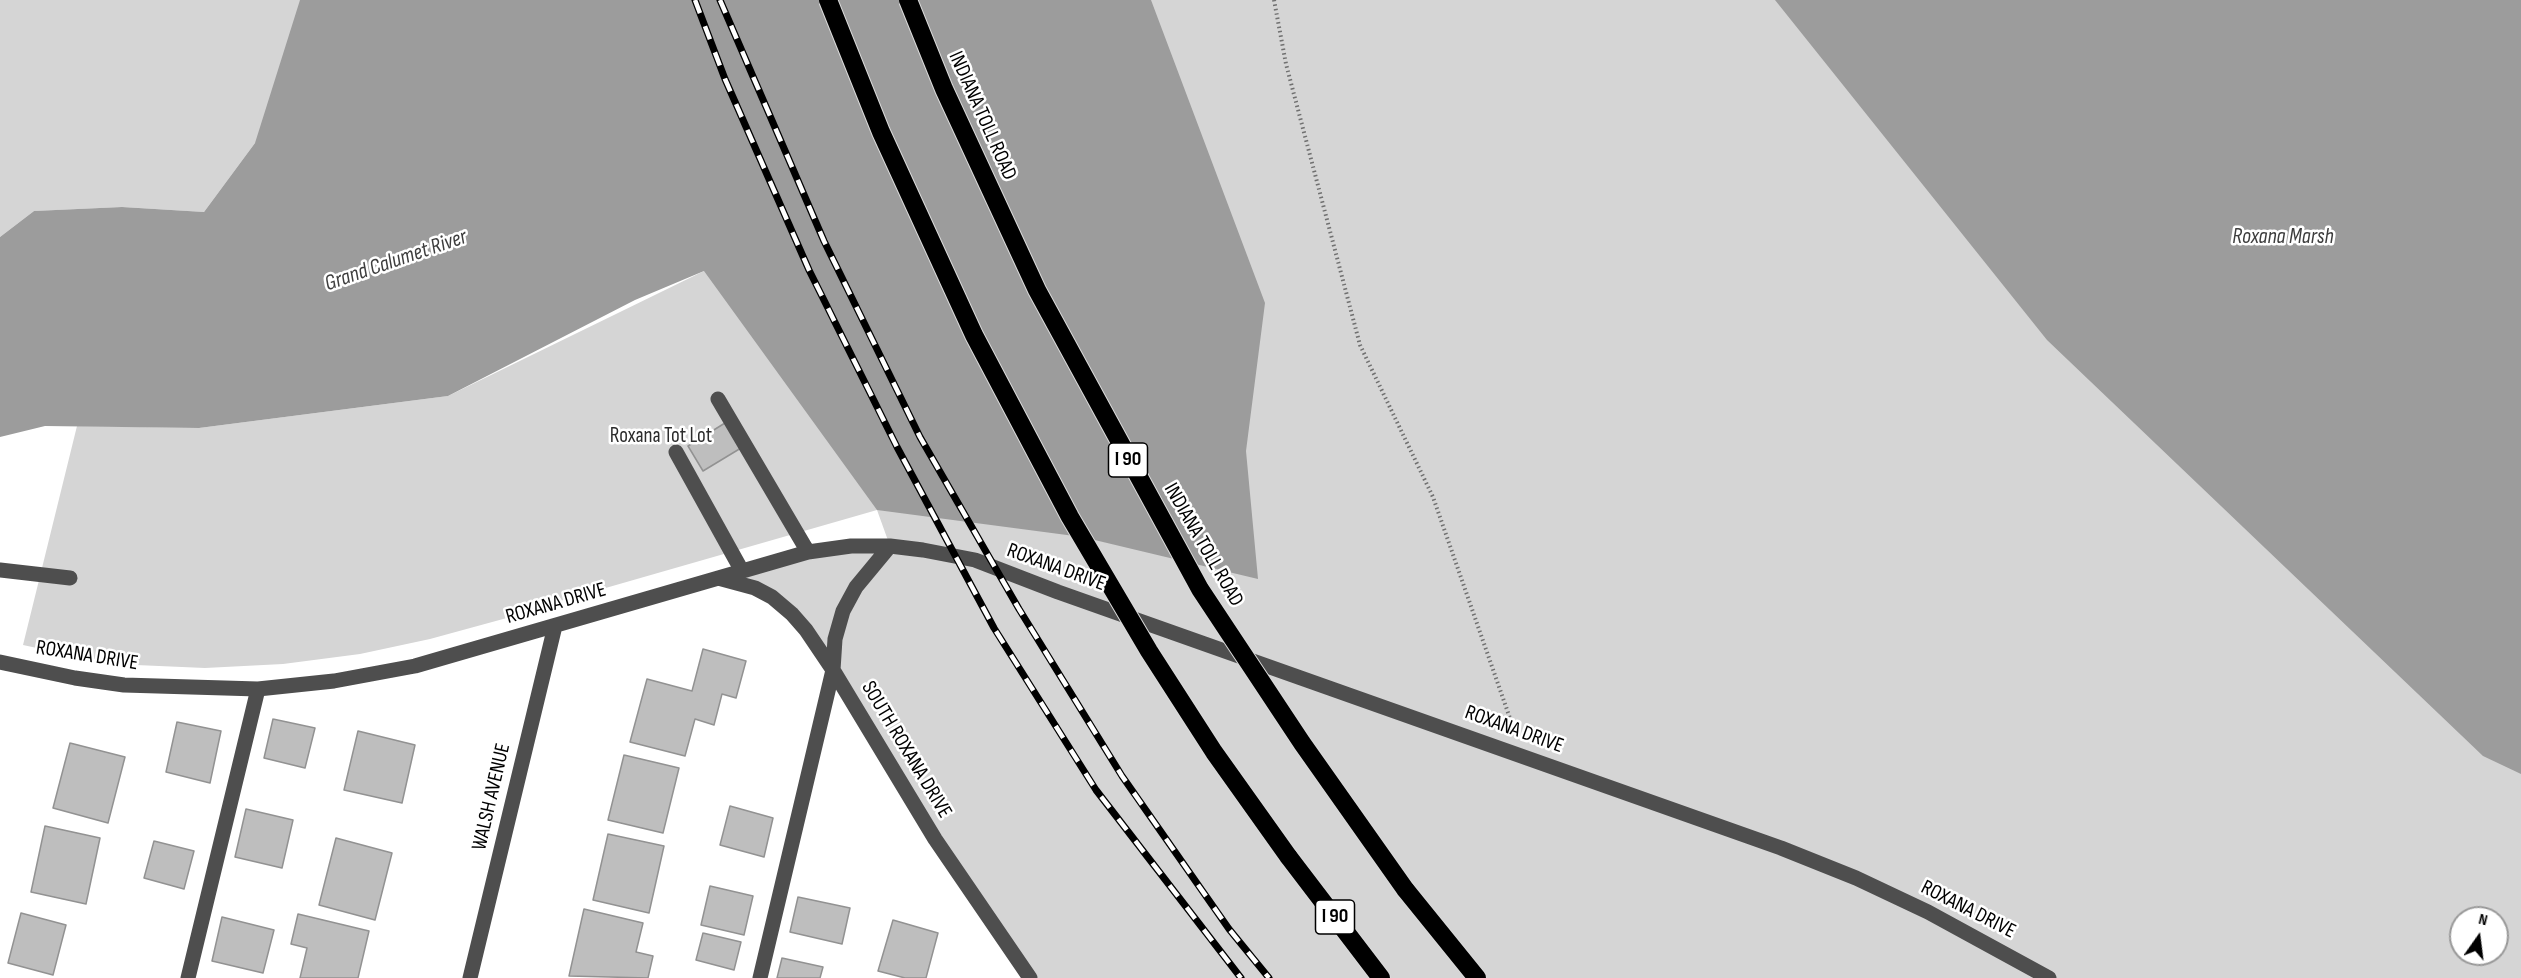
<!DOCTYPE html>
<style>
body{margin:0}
#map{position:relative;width:2521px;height:978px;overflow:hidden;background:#fff;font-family:"Sofia Sans Condensed",sans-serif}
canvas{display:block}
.north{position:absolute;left:2449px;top:906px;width:60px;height:60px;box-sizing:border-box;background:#fff;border:2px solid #999;border-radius:50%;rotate:14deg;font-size:16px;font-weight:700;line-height:24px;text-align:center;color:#000}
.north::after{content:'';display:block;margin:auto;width:21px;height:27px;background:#000;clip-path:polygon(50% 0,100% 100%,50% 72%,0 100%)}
</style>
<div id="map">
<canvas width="2521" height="978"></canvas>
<div class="north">N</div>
</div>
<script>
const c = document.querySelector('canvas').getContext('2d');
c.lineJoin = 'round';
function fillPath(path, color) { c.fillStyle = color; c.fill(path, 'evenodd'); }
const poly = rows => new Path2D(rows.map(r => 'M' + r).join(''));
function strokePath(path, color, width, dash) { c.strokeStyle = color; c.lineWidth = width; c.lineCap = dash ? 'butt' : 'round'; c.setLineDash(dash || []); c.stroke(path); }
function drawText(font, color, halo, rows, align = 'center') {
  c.font = font + ' "Sofia Sans Condensed",sans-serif'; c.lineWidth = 5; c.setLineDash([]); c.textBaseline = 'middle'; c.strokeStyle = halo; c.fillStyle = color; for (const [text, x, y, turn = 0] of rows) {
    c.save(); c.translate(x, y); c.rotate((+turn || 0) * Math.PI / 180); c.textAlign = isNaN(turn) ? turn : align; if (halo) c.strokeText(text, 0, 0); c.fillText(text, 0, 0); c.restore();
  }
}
fillPath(poly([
 [0,0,533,0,255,143,204,212,122,207,34,211,0,237],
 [932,0,1937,0,2521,643,2521,978,1030,978,792,614,718,578,808,552,890,546,877,510,536,608,536,610,430,639,360,654,283,664,205,668,136,665,74,656,23,645,77,426,199,428,448,396,704,271],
 [2461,918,2497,918,2497,954,2461,954]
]), '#d5d5d5');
fillPath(poly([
 [300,0,1151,0,1265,303,1246,451,1258,579,1082,537,877,510,704,271,635,300,448,396,199,428,45,426,0,437,0,237,34,211,122,207,204,212,255,143],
 [1775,0,2521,0,2521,774,2483,756,2047,340]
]), '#9c9c9c');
const building = poly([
 [725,423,741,448,703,471,688,446,725,423],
 [703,649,746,661,736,698,722,694,714,725,695,719,685,756,630,742,647,679,692,691,703,649],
 [273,719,315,728,305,768,264,758,273,719],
 [177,722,221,731,210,783,166,772,177,722],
 [358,731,415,745,402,803,344,790,358,731],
 [70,743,125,757,108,823,53,808,70,743],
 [624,755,679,768,663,833,608,820,624,755],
 [730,806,773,818,764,857,720,845,730,806],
 [246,809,293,820,282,868,235,857,246,809],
 [45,826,100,838,86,904,31,892,45,826],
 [608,834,664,846,649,913,593,900,608,834],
 [336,838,392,853,375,920,319,905,336,838],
 [154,841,194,851,184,889,144,878,154,841],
 [710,886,753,896,744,935,701,925,710,886],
 [798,897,850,908,842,944,790,932,798,897],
 [584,909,643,923,636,952,653,956,648,978,569,976,584,909],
 [21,913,66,925,53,975,8,963,21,913],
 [298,914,369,931,358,978,300,978,307,948,291,944,298,914],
 [222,917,274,930,263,973,212,961,222,917],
 [893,920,938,933,926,978,905,978,878,971,893,920],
 [703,933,741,942,734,970,696,960,703,933],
 [782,958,823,967,820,978,777,978,782,958]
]);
fillPath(building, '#bebebe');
strokePath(building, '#929292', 1.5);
const highway = poly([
 [1288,856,1381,978],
 [1405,889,1477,978]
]);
strokePath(highway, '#dbdbdb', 20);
strokePath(poly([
 [1274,0,1286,64,1360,345,1433,497,1512,724]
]), '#707070', 4, [1.5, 3]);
strokePath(poly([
 [718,399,808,552],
 [676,452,742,571],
 [0,570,70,578],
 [718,578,755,588,772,597,792,614,806,630,833,670,935,839,1030,978],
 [0,662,75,678,124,685,258,689,334,681,415,666,808,552,851,546,890,546,923,550,975,560,1058,592,1781,848,1856,878,1928,912,2049,978],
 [188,978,258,689],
 [470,978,555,626],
 [760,978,833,670,835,639,843,611,856,587,890,546]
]), '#4e4e4e', 15);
strokePath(highway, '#000', 18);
const rail = poly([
 [695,0,725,79,809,270,897,447,994,628,1096,790,1241,978],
 [720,0,824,241,920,437,1019,609,1122,776,1229,929,1269,978]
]);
strokePath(rail, '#000', 7);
strokePath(rail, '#fff', 4.5, [14]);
const highwayBridge = poly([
 [828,0,881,132,974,335,1070,517,1149,651,1214,752,1288,856],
 [908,0,944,89,1037,290,1200,589,1302,743,1405,889]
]);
strokePath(highwayBridge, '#dbdbdb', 20, []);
strokePath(highwayBridge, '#000', 18);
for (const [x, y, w] of [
 [1128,460,39],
 [1335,917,39]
]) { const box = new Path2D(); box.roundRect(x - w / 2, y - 17, w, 34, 4.5); c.fillStyle = '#fff'; c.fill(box); strokePath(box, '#000', 1.5); }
drawText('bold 20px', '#000', null, [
 ["I 90",1128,460],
 ["I 90",1335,917]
]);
drawText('21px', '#000', '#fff', [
 ["INDIANA TOLL ROAD",982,116,66],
 ["INDIANA TOLL ROAD",1203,545,60],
 ["ROXANA DRIVE",1056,568,20],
 ["ROXANA DRIVE",556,604,-16],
 ["ROXANA DRIVE",87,656,9],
 ["ROXANA DRIVE",1514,730,20],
 ["SOUTH ROXANA DRIVE",906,750,59],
 ["WALSH AVENUE",492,797,-77],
 ["ROXANA DRIVE",1968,910,27]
]);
drawText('21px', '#2c2c2c', '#fff', [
 ["Roxana Tot Lot",661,437]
]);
drawText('italic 22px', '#3d3d3d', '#fff', [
 ["Roxana Marsh",2283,237],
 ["Grand Calumet River",396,261,-19]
]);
</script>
